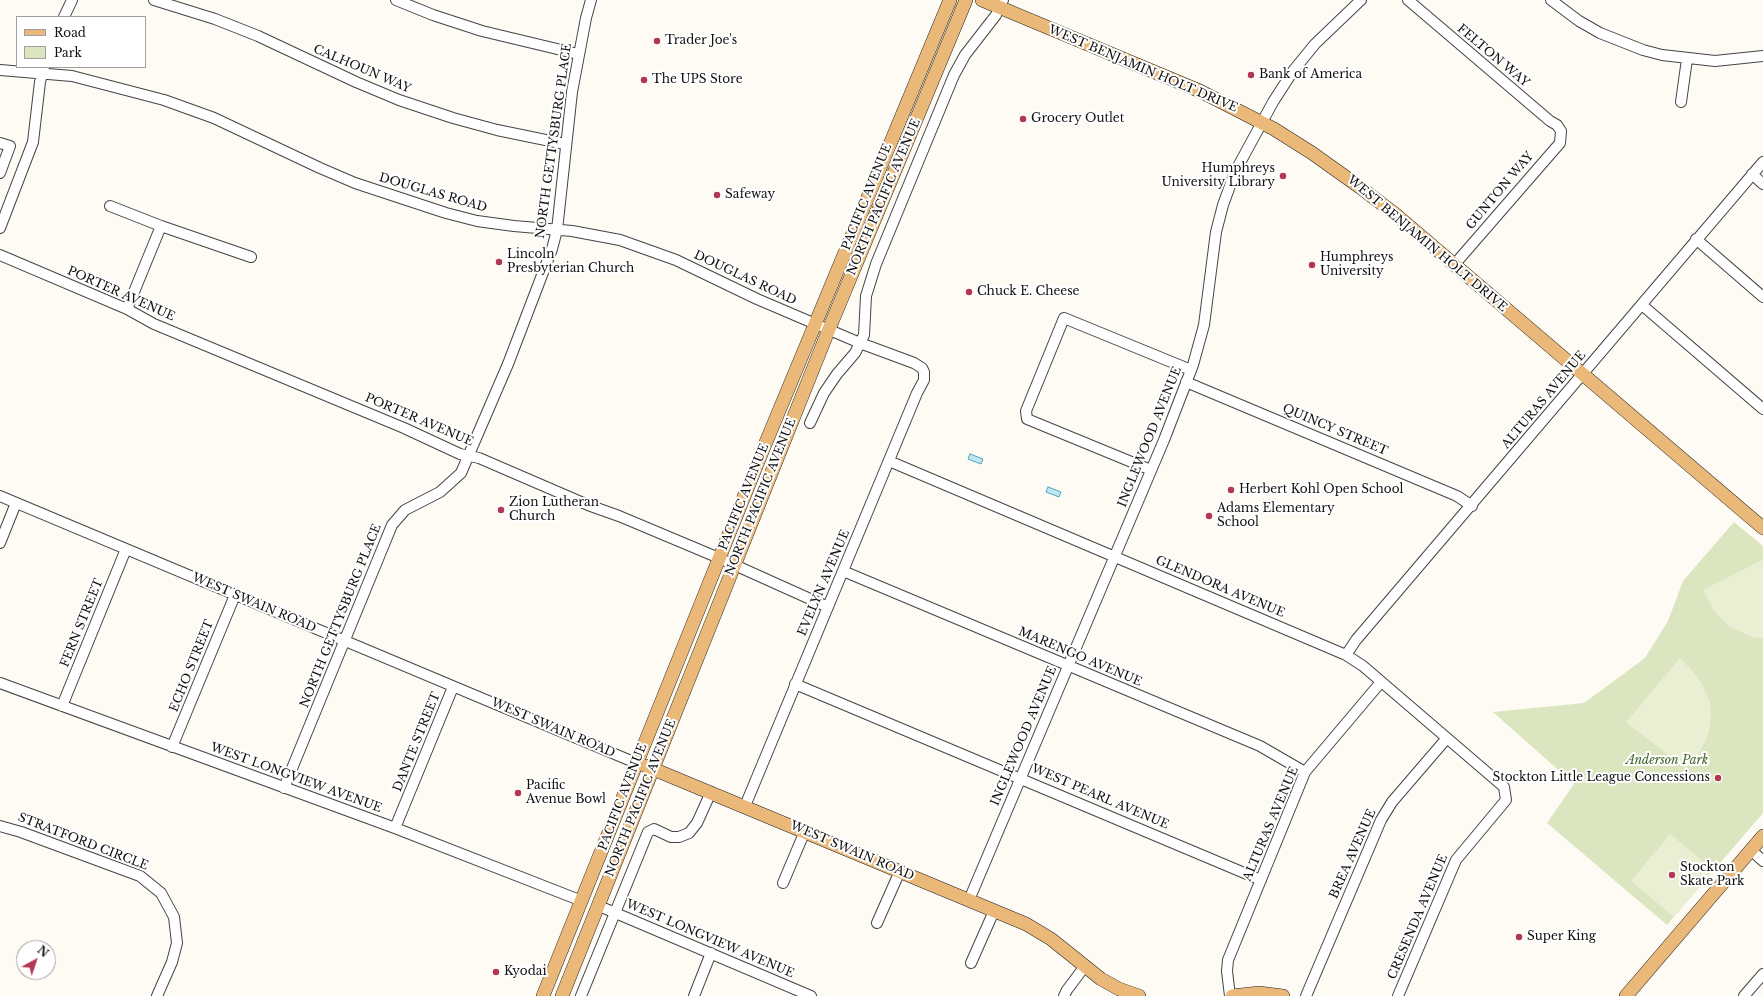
<!DOCTYPE html>
<style>
body{margin:0}
#map{position:relative;width:1763px;height:996px;overflow:hidden;background:#fefbf5;font-family:"Libre Baskerville",serif}
canvas{display:block}
.legend{position:absolute;left:16px;top:16px;width:130px;height:52px;box-sizing:border-box;background:#fff;border:1px solid #a0a0a0;margin:0;padding:5px 7px;list-style:none;font-size:12px;color:#111}
.legend li{display:flex;align-items:center;gap:8px;height:20px}
.legend b{width:20px;border:1px solid #a0a0a0}
.north{position:absolute;left:16px;top:940px;width:40px;height:40px;box-sizing:border-box;background:#fff;border:1px solid #a0a0a0;border-radius:50%;rotate:40deg;font-size:11px;font-weight:700;line-height:16px;text-align:center;color:#111}
.north::after{content:'';display:block;margin:auto;width:14px;height:18px;background:#b23754;clip-path:polygon(50% 0,100% 100%,50% 72%,0 100%)}
</style>
<div id="map">
<canvas width="1763" height="996"></canvas>
<ul class="legend">
<li><b style="height:5px;background:#eab979"></b>Road</li>
<li><b style="height:11px;background:#dbe6c1"></b>Park</li>
</ul>
<div class="north">N</div>
</div>
<script>
const c = document.querySelector('canvas').getContext('2d');
c.lineJoin = 'round';
function fillPath(path, color) { c.fillStyle = color; c.fill(path, 'evenodd'); }
const poly = rows => new Path2D(rows.map(r => 'M' + r).join(''));
function strokePath(path, color, width, dash) { c.strokeStyle = color; c.lineWidth = width; c.lineCap = dash ? 'butt' : 'round'; c.setLineDash(dash || []); c.stroke(path); }
function drawText(font, color, halo, rows, align = 'center') {
  c.font = font + ' "Libre Baskerville",serif'; c.lineWidth = 4; c.setLineDash([]); c.textBaseline = 'middle'; c.strokeStyle = halo; c.fillStyle = color; for (const [text, x, y, turn = 0] of rows) {
    c.save(); c.translate(x, y); c.rotate((+turn || 0) * Math.PI / 180); c.textAlign = isNaN(turn) ? turn : align; if (halo) c.strokeText(text, 0, 0); c.fillText(text, 0, 0); c.restore();
  }
}
fillPath(poly([
 [1734,522,1763,546,1763,813,1667,925,1547,823,1574,784,1493,712,1584,703,1645,658,1668,621,1683,581]
]), '#dbe6c1');
fillPath(poly([
 [1762,560,1763,561,1763,639,1752,637,1728,626,1714,611,1703,590],
 [1680,658,1697,676,1704,688,1710,702,1711,713,1710,727,1706,740,1701,750,1686,769,1626,722],
 [1670,834,1714,870,1674,917,1631,881]
]), '#eaeed2');
const water = poly([
 [970,454,983,459,981,464,968,459,970,454],
 [1048,487,1061,492,1059,497,1046,492,1048,487]
]);
fillPath(water, '#bfe7f0');
strokePath(water, '#4ea7bf', 1);
const minor = poly([
 [154,0,215,19,258,36,356,82,399,100,453,118,497,130,565,144],
 [396,0,433,15,482,31,578,54],
 [1408,0,1550,121,1557,125,1561,131,1560,143,1454,265],
 [1551,0,1579,21,1600,33,1643,50,1662,55,1715,61,1763,56],
 [64,17,72,0],
 [0,70,72,76,164,100,214,118,320,168,355,183,446,213,477,221,514,226,572,231,620,240,676,260,757,299,860,343,914,363,922,368,924,372,924,380,917,393,745,806],
 [1681,102,1687,59],
 [0,143,10,146,0,173],
 [1752,174,1763,184],
 [110,206,161,226],
 [0,228,33,142,40,82,44,67],
 [1696,239,1763,297],
 [0,255,127,309,154,324,404,428,460,454,479,458,588,505,619,516,719,558,828,607],
 [1642,305,1763,409],
 [127,309,161,226,251,257],
 [1186,382,1457,496,1472,506],
 [810,423,824,393,837,374,855,353,864,335,866,296,876,264,954,75,965,55,996,15,1003,0],
 [889,461,1346,655,1363,666,1504,787,1506,800,1456,860,1398,996],
 [1151,470,1027,419,1026,411,1064,318,1191,370],
 [0,496,636,763],
 [0,543,16,503],
 [843,571,1260,746,1305,772],
 [1346,655,1356,640,1763,162],
 [0,683,395,828,582,901],
 [795,684,1261,880],
 [62,706,126,549],
 [172,747,235,595],
 [284,788,392,525,405,510,440,492,461,473,508,364,552,249,557,230,572,92,586,18,591,0],
 [0,826,21,832,140,876,161,893,174,917,177,943,172,962,157,996],
 [395,828,453,687],
 [1751,850,1763,861],
 [783,883,805,831],
 [969,900,1164,440,1193,365,1204,325,1216,232,1223,205,1235,172,1273,102,1293,71,1315,44,1361,0],
 [599,906,811,996],
 [877,923,900,871],
 [971,963,994,911],
 [581,996,648,832,654,829,671,837,679,837,689,833,697,823,711,792],
 [694,996,711,953],
 [1064,996,1067,990,1085,966],
 [1230,996,1227,971,1228,960,1305,772,1381,682],
 [1306,996,1381,820,1392,802,1447,738],
 [1744,996,1763,974]
]);
const major = poly([
 [982,0,1200,91,1274,129,1312,153,1361,188,1395,214,1763,528],
 [646,766,1026,924,1051,939,1101,979,1119,989,1139,996],
 [543,996,764,447,950,0],
 [562,996,829,329,966,0],
 [1232,996,1259,993,1283,996],
 [1626,996,1763,836]
]);
strokePath(minor, '#444', 12);
strokePath(major, '#222', 14);
strokePath(minor, '#fff', 10);
strokePath(major, '#eab979', 13);
for (const [x, y, r, color] of [
 [657,41,4,"#b23754"],
 [1251,75,4,"#b23754"],
 [644,80,4,"#b23754"],
 [1023,119,4,"#b23754"],
 [1283,176,4,"#b23754"],
 [717,195,4,"#b23754"],
 [499,262,4,"#b23754"],
 [1312,265,4,"#b23754"],
 [969,292,4,"#b23754"],
 [1231,490,4,"#b23754"],
 [501,510,4,"#b23754"],
 [1209,516,4,"#b23754"],
 [1718,778,4,"#b23754"],
 [518,793,4,"#b23754"],
 [1672,875,4,"#b23754"],
 [1519,937,4,"#b23754"],
 [496,972,4,"#b23754"]
]) { const dot = new Path2D(); dot.arc(x, y, r, 0, 2 * Math.PI); c.fillStyle = color; c.fill(dot); strokePath(dot, '#fff', 1.5); }
drawText('12px', '#111', '#fff', [
 ["Trader Joe's",665,41],
 ["Bank of America",1259,75],
 ["The UPS Store",652,80],
 ["Grocery Outlet",1031,119],
 ["Humphreys",1275,169,"right"],
 ["University Library",1275,183,"right"],
 ["Safeway",725,195],
 ["Lincoln",507,255],
 ["Presbyterian Church",507,269],
 ["Humphreys",1320,258],
 ["University",1320,272],
 ["Chuck E. Cheese",977,292],
 ["Herbert Kohl Open School",1239,490],
 ["Zion Lutheran",509,503],
 ["Church",509,517],
 ["Adams Elementary",1217,509],
 ["School",1217,523],
 ["Stockton Little League Concessions",1710,778,"right"],
 ["Pacific",526,786],
 ["Avenue Bowl",526,800],
 ["Stockton",1680,868],
 ["Skate Park",1680,882],
 ["Super King",1527,937],
 ["Kyodai",504,972]
], 'left');
drawText('12px', '#111', '#fff', [
 ["FELTON WAY",1493,56,40],
 ["CALHOUN WAY",362,69,23],
 ["WEST BENJAMIN HOLT DRIVE",1143,69,23],
 ["NORTH GETTYSBURG PLACE",554,141,-82],
 ["GUNTON WAY",1500,191,-50],
 ["DOUGLAS ROAD",433,193,16],
 ["PACIFIC AVENUE",867,197,-68],
 ["NORTH PACIFIC AVENUE",884,197,-67],
 ["WEST BENJAMIN HOLT DRIVE",1427,244,40],
 ["DOUGLAS ROAD",745,278,25],
 ["PORTER AVENUE",121,294,24],
 ["ALTURAS AVENUE",1544,400,-50],
 ["PORTER AVENUE",419,420,23],
 ["QUINCY STREET",1335,430,23],
 ["INGLEWOOD AVENUE",1150,437,-68],
 ["PACIFIC AVENUE",744,497,-68],
 ["NORTH PACIFIC AVENUE",761,497,-68],
 ["EVELYN AVENUE",824,583,-67],
 ["GLENDORA AVENUE",1220,587,23],
 ["WEST SWAIN ROAD",254,603,23],
 ["NORTH GETTYSBURG PLACE",341,616,-68],
 ["FERN STREET",82,623,-68],
 ["MARENGO AVENUE",1080,657,23],
 ["ECHO STREET",192,666,-68],
 ["WEST SWAIN ROAD",553,728,23],
 ["INGLEWOOD AVENUE",1024,736,-67],
 ["DANTE STREET",417,742,-68],
 ["WEST LONGVIEW AVENUE",296,778,20],
 ["PACIFIC AVENUE",623,797,-69],
 ["WEST PEARL AVENUE",1100,797,23],
 ["NORTH PACIFIC AVENUE",641,798,-68],
 ["ALTURAS AVENUE",1271,824,-67],
 ["STRATFORD CIRCLE",83,842,21],
 ["WEST SWAIN ROAD",852,851,23],
 ["BREA AVENUE",1353,854,-66],
 ["CRESENDA AVENUE",1418,917,-67],
 ["WEST LONGVIEW AVENUE",710,939,23]
]);
drawText('italic 12px', '#3e6227', '#fff', [
 ["Anderson Park",1667,761]
]);
</script>
